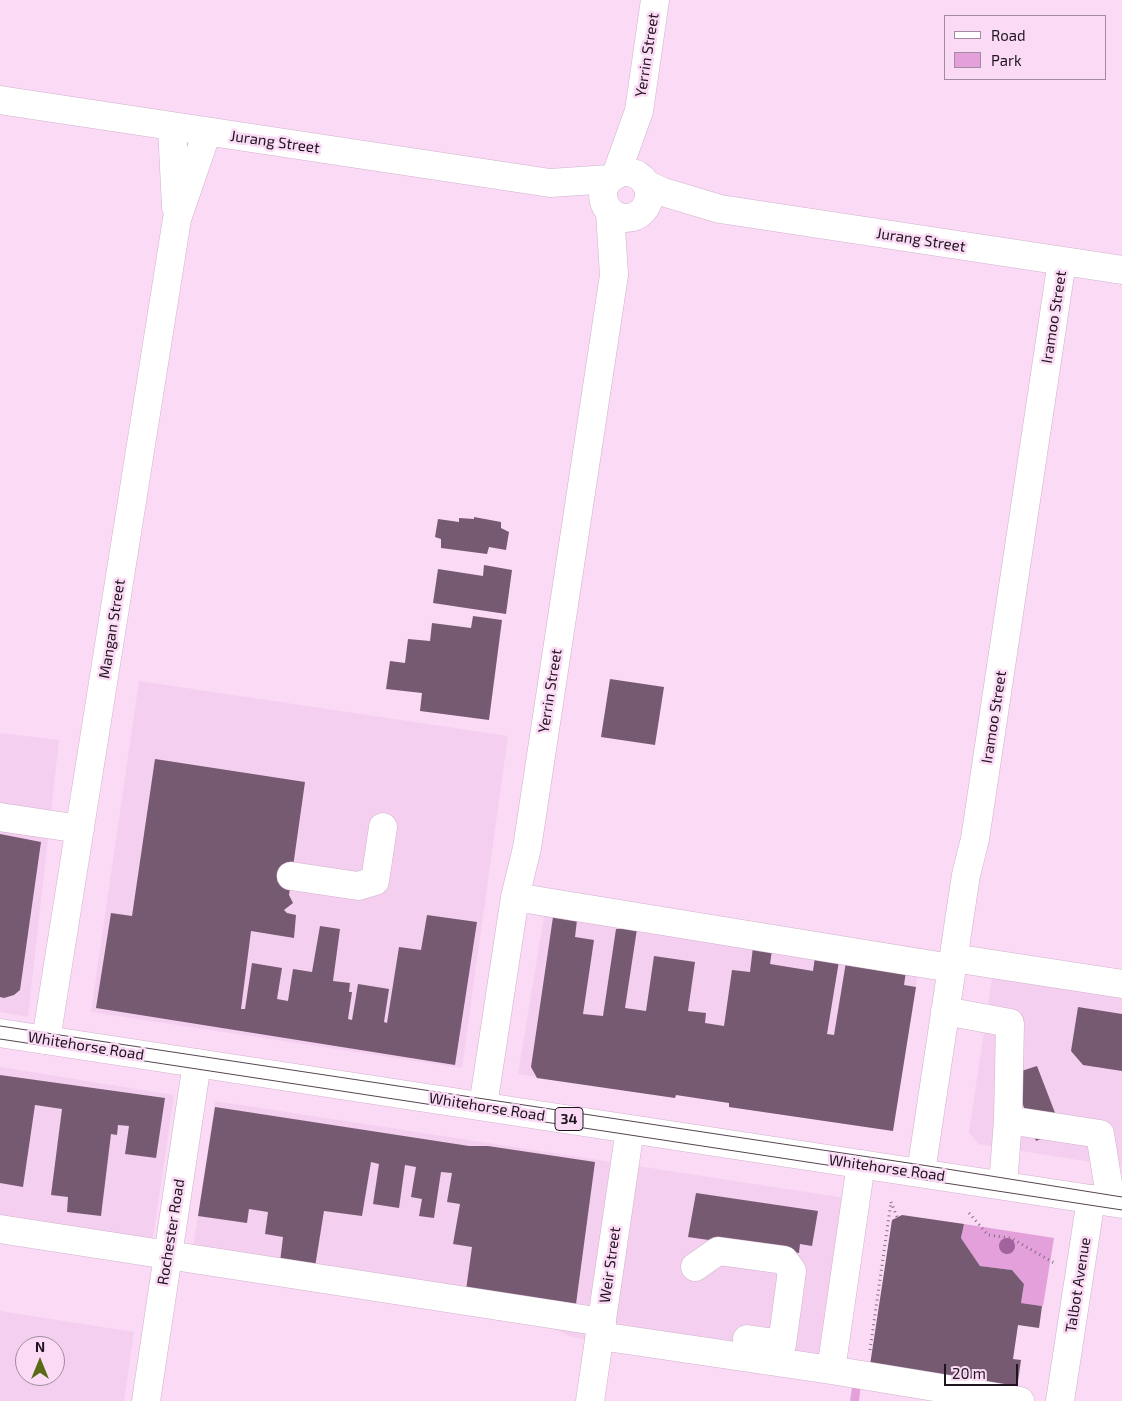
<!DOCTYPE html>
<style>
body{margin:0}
#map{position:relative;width:1122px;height:1401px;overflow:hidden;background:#fadaf5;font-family:"Exo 2",sans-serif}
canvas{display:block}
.legend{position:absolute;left:944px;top:15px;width:162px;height:65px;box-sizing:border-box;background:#fadaf5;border:1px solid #a38b9f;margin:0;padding:6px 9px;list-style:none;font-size:15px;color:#20151e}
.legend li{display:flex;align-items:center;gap:10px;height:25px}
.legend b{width:25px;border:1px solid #a38b9f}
.north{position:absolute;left:15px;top:1336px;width:50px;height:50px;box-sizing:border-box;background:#fadaf5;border:1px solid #a38b9f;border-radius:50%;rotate:0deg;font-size:14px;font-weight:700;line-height:20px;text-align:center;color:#20151e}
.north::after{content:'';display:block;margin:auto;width:18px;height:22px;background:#596a16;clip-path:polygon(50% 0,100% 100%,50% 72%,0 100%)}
.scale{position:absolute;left:944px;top:1364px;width:74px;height:22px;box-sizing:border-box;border:2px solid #20151e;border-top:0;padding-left:6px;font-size:15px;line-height:18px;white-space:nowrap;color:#20151e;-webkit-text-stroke:4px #fadaf5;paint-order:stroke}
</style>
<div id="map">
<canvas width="1122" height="1401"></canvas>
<ul class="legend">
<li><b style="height:6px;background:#fff"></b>Road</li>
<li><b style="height:14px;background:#e3a0db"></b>Park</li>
</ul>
<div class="north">N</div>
<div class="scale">20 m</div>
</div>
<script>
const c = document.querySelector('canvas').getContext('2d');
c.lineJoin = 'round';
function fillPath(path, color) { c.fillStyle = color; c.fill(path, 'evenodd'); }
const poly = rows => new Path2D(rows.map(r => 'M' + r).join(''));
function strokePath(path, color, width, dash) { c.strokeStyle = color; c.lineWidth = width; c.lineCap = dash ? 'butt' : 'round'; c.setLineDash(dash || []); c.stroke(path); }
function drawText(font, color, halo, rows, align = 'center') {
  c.font = font + ' "Exo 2",sans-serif'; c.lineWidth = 5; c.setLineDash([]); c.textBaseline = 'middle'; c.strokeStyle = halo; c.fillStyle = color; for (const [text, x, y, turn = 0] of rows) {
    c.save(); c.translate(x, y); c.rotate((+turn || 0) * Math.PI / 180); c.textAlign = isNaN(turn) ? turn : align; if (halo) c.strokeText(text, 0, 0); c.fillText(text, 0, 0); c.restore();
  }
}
fillPath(poly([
 [139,681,508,736,462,1068,91,1012],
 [0,733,59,740,28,1017,0,1012],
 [548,893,922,948,893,1131,729,1107,729,1103,676,1095,675,1098,518,1074],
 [993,972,1122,994,1122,1167,978,1144,969,1132],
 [0,1067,174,1095,151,1251,0,1228],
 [215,1101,845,1198,821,1375,572,1337,466,1290,193,1249],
 [0,1311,134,1332,124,1401,0,1401],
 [25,1346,55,1346,55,1376,25,1376]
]), '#f5cff0');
fillPath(poly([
 [964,1224,1054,1238,1043,1306,1021,1303,1024,1284,1012,1270,980,1266,961,1238],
 [853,1381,861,1382,859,1401,850,1401]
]), '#e3a0db');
fillPath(poly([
 [474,517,501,522,501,528,509,532,506,550,489,547,487,554,441,548,441,539,435,537,438,519,459,522,459,518,474,519],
 [484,565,512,570,506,614,433,603,438,569,483,576],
 [473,616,502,620,489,720,420,711,422,693,386,689,390,661,405,663,408,639,430,641,432,623,471,628],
 [610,679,664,687,655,745,601,737],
 [155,759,305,782,289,895,293,903,284,910,287,913,296,915,294,938,251,931,241,1009,245,1009,252,963,282,968,277,999,288,1001,293,969,312,972,320,926,340,929,333,981,350,983,349,992,352,992,348,1019,352,1020,358,984,389,989,384,1022,387,1023,399,947,421,950,427,915,477,922,455,1065,96,1008,111,913,132,916],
 [0,834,41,842,20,990,14,995,4,998,0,997],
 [553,917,577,920,575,937,594,940,583,1014,603,1016,616,929,637,929,625,1008,646,1011,654,956,695,962,688,1011,706,1013,705,1023,724,1026,732,970,750,972,753,947,772,950,770,964,813,971,815,957,839,961,827,1034,834,1035,846,962,906,971,904,985,916,987,893,1131,729,1107,729,1103,676,1095,675,1098,537,1078,531,1067],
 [1078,1007,1122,1014,1122,1071,1083,1065,1071,1051],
 [1037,1066,1062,1131,1036,1141,1012,1074],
 [0,1075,165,1098,156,1158,125,1154,129,1126,118,1125,117,1135,111,1134,101,1216,67,1212,68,1197,51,1195,62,1109,35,1105,23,1187,0,1183],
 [215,1107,469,1146,488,1146,595,1162,576,1304,466,1290,472,1247,453,1244,460,1204,447,1202,452,1173,441,1172,434,1218,419,1216,422,1199,411,1197,416,1167,405,1165,399,1208,373,1204,379,1164,371,1162,362,1216,324,1211,315,1267,280,1262,283,1237,265,1234,268,1212,249,1209,247,1223,198,1216],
 [696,1193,818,1211,812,1246,800,1244,799,1253,688,1237],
 [902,1215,964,1224,961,1238,980,1266,1012,1270,1024,1284,1021,1303,1042,1306,1039,1328,1018,1325,1013,1359,1021,1360,1017,1388,870,1365,892,1220]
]), '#755a71');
const minor = poly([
 [0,100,550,183,610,179],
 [172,127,176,207],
 '603 195a23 23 0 1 1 46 0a23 23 0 1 1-46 0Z',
 [616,175,639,111,655,0],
 [646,184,663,192,720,209,1122,270],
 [0,817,80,829],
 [291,876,358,886,375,881,383,827],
 [515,897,951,968],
 [953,958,1122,984],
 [945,1011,1010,1023,1008,1120,1003,1185],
 [46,1040,177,219,207,132],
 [483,1106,515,897,527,848,614,275,610,212],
 [1008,1120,1100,1134,1111,1202],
 [921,1172,959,921,966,875,975,839,1062,261],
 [0,1229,602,1322],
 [695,1267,718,1251,784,1260,792,1271,782,1344,747,1339],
 [600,1336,831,1370,1020,1401],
 [831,1370,861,1164],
 [146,1401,197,1063],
 [590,1401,630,1129],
 [1060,1401,1091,1199]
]);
const major = poly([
 [0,1033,1122,1204]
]);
strokePath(minor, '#d0b2cc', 29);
strokePath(major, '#d0b2cc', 29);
strokePath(poly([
 [891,1202,897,1217],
 [969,1213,988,1235,1011,1238,1056,1264],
 [870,1350,891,1202]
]), '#846f81', 3, [1, 4]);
strokePath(minor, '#fff', 28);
strokePath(major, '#fff', 28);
strokePath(poly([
 [0,1026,922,1165,1122,1197],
 [0,1039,1122,1210]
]), '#554552', 1);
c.fillStyle = '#a1629d';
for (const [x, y] of [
 [1007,1246]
]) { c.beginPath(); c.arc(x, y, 8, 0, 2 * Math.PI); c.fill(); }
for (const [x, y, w] of [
 [569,1119,28]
]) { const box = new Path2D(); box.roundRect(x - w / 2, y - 11.5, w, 23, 4); c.fillStyle = '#fadaf5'; c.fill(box); strokePath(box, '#20151e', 1); }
drawText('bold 14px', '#20151e', null, [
 ["34",569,1119]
]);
drawText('15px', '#20151e', '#fadaf5', [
 ["Yerrin Street",647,55,-81],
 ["Jurang Street",275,142,8],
 ["Jurang Street",921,240,9],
 ["Iramoo Street",1054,317,-81],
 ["Mangan Street",112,629,-81],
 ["Yerrin Street",550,691,-81],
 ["Iramoo Street",994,717,-81],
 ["Whitehorse Road",86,1046,9],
 ["Whitehorse Road",487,1107,9],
 ["Whitehorse Road",887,1168,8],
 ["Rochester Road",171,1232,-81],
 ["Weir Street",610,1265,-82],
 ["Talbot Avenue",1078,1285,-81]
]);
</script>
